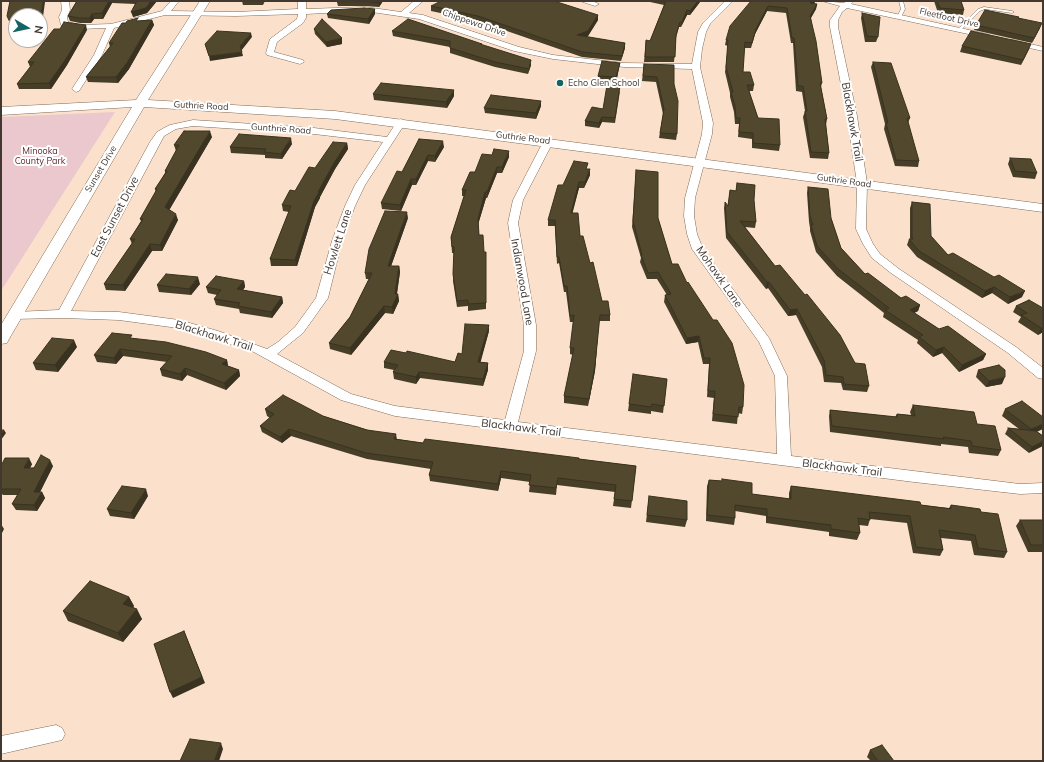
<!DOCTYPE html>
<style>
body{margin:0}
#map{position:relative;width:1044px;height:762px;overflow:hidden;background:#fbe1cb;font-family:Mulish,sans-serif}
canvas{display:block}
.frame{position:absolute;inset:0;border:2px solid #433830;pointer-events:none}
.north{position:absolute;left:8px;top:8px;width:40px;height:40px;box-sizing:border-box;background:#fff;border:1px solid #b4afac;border-radius:50%;rotate:99deg;font-size:11px;font-weight:700;line-height:16px;text-align:center;color:#433830}
.north::after{content:'';display:block;margin:auto;width:14px;height:18px;background:#156464;clip-path:polygon(50% 0,100% 100%,50% 72%,0 100%)}
</style>
<div id="map">
<canvas width="1044" height="762"></canvas>
<div class="frame"></div>
<div class="north">N</div>
</div>
<script>
const c = document.querySelector('canvas').getContext('2d');
c.lineJoin = 'round';
function fillPath(path, color) { c.fillStyle = color; c.fill(path, 'evenodd'); }
const poly = rows => new Path2D(rows.map(r => 'M' + r).join(''));
function strokePath(path, color, width, dash) { c.strokeStyle = color; c.lineWidth = width; c.lineCap = dash ? 'butt' : 'round'; c.setLineDash(dash || []); c.stroke(path); }
function drawText(font, color, halo, rows, align = 'center') {
  c.font = font + ' Mulish,sans-serif'; c.lineWidth = 4; c.setLineDash([]); c.textBaseline = 'middle'; c.strokeStyle = halo; c.fillStyle = color; for (const [text, x, y, turn = 0] of rows) {
    c.save(); c.translate(x, y); c.rotate((+turn || 0) * Math.PI / 180); c.textAlign = isNaN(turn) ? turn : align; if (halo) c.strokeText(text, 0, 0); c.fillText(text, 0, 0); c.restore();
  }
}
fillPath(poly([
 [115,112,1,291,1,117]
]), '#eac8cd');
const service = poly([
 [899,1,903,1,905,9,901,17,899,18,897,17,901,9,899,1],
 [984,7,1012,11,1014,12,1012,13,985,9,980,11,960,31,958,31,958,29,978,9,984,7]
]);
const minor = poly([
 [61,1,69,1,70,10,67,17,68,22,80,25,111,24,162,11,171,1,179,1,171,11,236,12,298,9,298,1,306,1,306,9,365,7,401,12,414,1,423,1,409,13,423,15,519,47,553,55,624,63,692,64,698,32,703,23,725,1,733,1,710,24,706,32,702,49,700,67,713,123,712,134,695,198,694,216,697,234,703,249,769,338,787,376,791,456,1020,484,1043,483,1043,493,1020,494,914,482,513,431,510,432,505,430,395,416,341,400,252,351,178,328,119,320,63,318,11,319,9,316,11,313,15,312,59,310,150,142,157,132,164,128,170,125,193,120,314,128,387,137,398,120,401,119,406,122,365,185,355,206,342,241,328,298,303,333,277,354,351,394,395,406,505,420,524,351,524,325,508,223,513,200,543,142,548,139,553,142,523,200,518,223,536,325,536,351,518,422,777,454,775,376,759,342,692,249,687,234,684,216,685,198,702,134,703,123,692,69,624,67,553,59,514,51,419,19,365,11,306,14,306,18,303,23,277,42,274,52,303,60,304,62,300,64,267,55,266,53,270,39,297,19,298,14,236,16,165,15,114,28,102,55,79,91,76,92,72,89,94,55,106,28,80,29,61,25,59,17,62,10,61,1],
 [193,126,314,134,383,142,355,185,345,206,332,241,316,298,295,327,278,342,267,349,218,331,179,320,119,312,71,311,164,136,176,129,193,126],
 [580,1,592,1,599,4,595,6,580,1],
 [822,1,844,3,846,1,854,1,851,4,987,34,991,36,987,38,847,8,842,12,838,20,838,27,857,116,867,183,866,229,873,244,880,254,899,269,1016,347,1043,368,1043,379,1038,378,1008,353,891,273,872,258,863,244,856,229,857,183,847,116,830,27,830,20,840,6,822,1],
 [1011,40,1014,40,1043,47,1043,51,1011,44,1011,40],
 [56,725,62,728,65,734,62,740,1,754,1,736,56,725]
]);
const tertiary = poly([
 [200,1,210,1,148,100,335,111,1043,204,1043,212,335,119,144,107,9,339,7,343,1,344,1,325,132,107,1,115,1,107,136,100,200,1]
]);
strokePath(service, '#816a56', 1);
strokePath(minor, '#816a56', 1);
strokePath(tertiary, '#816a56', 1);
fillPath(service, '#fff');
fillPath(minor, '#fff');
fillPath(tertiary, '#fff');
fillPath(poly([
 [76,1,157,1,147,13,133,17,135,4,112,3,103,19,94,19,91,23,80,23,70,21,68,16,76,2],
 [232,1,265,1,263,5,243,5,242,1,232,2],
 [383,1,379,7,365,6,338,6,337,2],
 [650,1,704,1,703,2,700,2,690,15,687,15,681,27,679,27,676,38,674,62,644,62,646,40,650,41,664,5,650,2],
 [751,1,816,1,813,4,817,4,816,9,811,18,822,83,821,87,827,119,826,125,829,153,828,159,810,158,803,117,805,111,802,92,796,91,793,43,791,43,786,13,767,11,755,34,751,48,744,48,743,72,754,85,753,91,749,91,758,118,780,145,779,151,752,148,752,139,738,137,739,124,735,124,734,112,730,97,730,93,725,72,728,46,725,45,726,40],
 [934,1,961,1,964,10,963,15,938,13],
 [431,6,598,15,598,20,588,36,587,37,625,43,625,48,621,61,582,57,478,21,431,11],
 [375,9,375,14,369,24,328,18,327,14],
 [862,13,878,37,876,42,865,42,861,18],
 [1019,18,1040,28,1032,43,974,30,976,25],
 [152,20,154,25,129,69,118,83,88,82,86,77,110,47,109,43,126,23,139,21],
 [314,29,342,44,327,47,315,34],
 [87,30,67,65,51,89,19,89,17,84,30,67,28,62],
 [392,31,482,45,531,65,528,74,495,67,450,53,450,47,393,36],
 [962,46,1029,49,1021,65,960,52],
 [873,62,910,118,908,123,919,161,918,167,895,166,884,129,885,124,871,67],
 [620,63,616,83,597,81,598,76],
 [644,64,674,84,677,134,676,140,659,138,663,114,656,82,642,81],
 [620,91,615,123,602,122,599,128,585,126,585,121,603,109],
 [373,94,454,96,447,108,374,100],
 [541,106,536,119,485,113,484,108],
 [212,137,169,210,178,220,162,251,152,251,125,291,106,290,104,284,132,244,130,239,141,221,140,219,156,192,155,189,165,173,165,171,176,151,174,145],
 [419,139,444,147,435,162,428,161,416,185,412,185,401,211,382,209,381,203,402,172],
 [347,143,348,149,335,169,320,197,320,198,315,207,297,266,271,266,270,259,289,212,283,211,282,205,295,191],
 [292,144,282,159,265,158,265,155,231,153,230,147],
 [509,157,502,173,497,173,487,198,486,198,478,224,479,235,484,252,486,252,486,309,468,311,468,306,457,307,453,281,454,253,452,253,451,237,464,196,462,196,462,190,475,172],
 [1010,158,1037,173,1035,179,1013,177,1008,164],
 [588,169,590,175,584,188,579,188,572,213,580,236,590,263,602,301,610,315,610,321,599,321,595,371,588,406,564,403,564,396,573,355,570,354,570,348,574,322,570,322,566,292,564,292,559,263,557,264,555,226,548,226,548,220],
 [636,170,658,218,672,264,743,407,742,414,738,413,737,424,712,421,714,398,707,397,709,364,703,364,698,342,686,344,664,302,665,295,667,295,657,279,647,279,640,262,641,258,632,227],
 [737,183,754,200,756,222,755,228,745,227,775,266,855,363,869,386,867,392,843,390,841,383,824,382,822,367,796,315,788,316,768,288,766,289,726,238,724,208,725,202,728,206,730,190,736,191],
 [808,187,831,218,841,248,865,274,901,298,920,305,918,311,914,313,939,329,986,354,983,360,959,372,942,353,933,357,917,343,918,340,883,317,884,313,837,276,816,252,810,231,810,228,809,222,807,193],
 [912,202,931,236,948,255,1022,297,1008,304,992,293,982,298,917,257,907,245,909,239,910,239,910,208],
 [408,218,391,266,399,266,400,272,397,294,398,294,399,301,393,314,385,313,351,355,330,349,329,343,350,317,369,279,366,279,365,273],
 [244,281,245,287,243,290,282,297,283,303,272,318,240,313,239,309,216,305,214,299,217,295,208,293,206,287],
 [200,284,191,295,159,292,157,285],
 [1029,300,1043,332,1038,335,1018,322,1021,317,1013,312,1016,306],
 [489,331,480,362,488,363,488,370,483,386,420,378,416,384,394,379,393,372,394,370,384,368,384,362,406,353,455,362,462,354],
 [133,338,227,360,228,366,239,370,240,376,226,390,187,375,182,381,162,376,160,369,167,362,123,356,116,364,97,362,94,355],
 [77,347,58,372,36,370,33,363],
 [978,370,1002,384,986,387,976,377],
 [667,379,663,413,651,411,651,414,628,411,629,404],
 [913,405,977,424,1001,450,998,456,969,453,968,447,941,444,941,446,830,432,829,416,830,410,895,417,897,414,911,415,910,412],
 [265,409,323,416,397,439,423,443,579,459,636,466,631,508,613,506,615,492,557,485,556,495,529,492,530,482,501,478,498,491,430,481,429,475,431,469,367,459,291,436,282,443,262,432,260,426,270,418,267,416],
 [1005,409,1043,436,1029,453,1005,434,1008,428,1019,429,1002,416],
 [32,464,30,468,53,466,40,492,42,492,45,498,37,511,16,510,12,504,18,495,3,495,1,493,1,466],
 [722,479,752,494,789,499,789,493,791,486,921,505,949,508,951,505,981,512,1007,552,1004,558,974,555,971,541,941,538,943,550,940,556,913,553,907,523,870,519,868,526,859,525,860,533,857,540,829,536,829,532,766,523,766,516,735,511,735,518,734,525,706,521,707,486,709,480,722,481],
 [148,496,134,519,110,516,107,509],
 [649,496,687,520,685,527,646,522],
 [1020,520,1043,520,1043,552,1028,552,1016,526],
 [129,597,134,606,133,607,142,619,123,642,68,621,63,611],
 [870,750,894,761,871,761,867,757]
]), '#473e28');
fillPath(poly([
 [43,1,44,1,45,2,41,32,40,32,40,20],
 [109,1,111,1,112,3,103,19,102,13],
 [151,1,157,1,147,13,133,17,131,12],
 [380,1,383,1,379,7,379,3],
 [698,1,700,1,700,2,690,15,690,11],
 [812,1,816,1,809,8,810,3],
 [817,4,816,9,809,21,810,16],
 [768,6,767,11,755,34,751,48,756,29],
 [375,9,375,14,369,24,368,19],
 [687,10,687,15,681,27,682,22],
 [92,14,94,19,91,23,90,18],
 [598,15,598,20,588,36,576,40,577,35],
 [152,20,154,25,129,69,118,83,116,77],
 [1042,23,1040,28,1032,43,1034,38],
 [86,25,87,30,67,65,51,89,49,83],
 [14,31,16,31,16,36,15,36],
 [251,33,252,37,241,51,240,46],
 [342,38,342,44,327,47,326,42],
 [625,43,625,48,621,61,622,56],
 [1031,44,1029,49,1021,65,1023,60],
 [242,52,243,56,210,61,209,56],
 [531,60,531,65,528,74,529,69],
 [620,63,616,83,616,77],
 [454,90,454,96,447,108,446,102],
 [541,101,541,106,536,119,536,113],
 [602,117,602,122,599,128,599,123],
 [210,131,212,137,167,214,165,207],
 [291,138,292,144,282,159,281,154],
 [443,141,444,147,435,162,435,156],
 [347,143,348,149,335,169,320,197,320,198,315,207,297,266,295,260,314,201,318,192,334,163],
 [509,151,509,157,502,173,502,167],
 [428,155,428,161,416,185,416,179],
 [497,167,497,173,487,198,487,192],
 [590,169,590,175,584,188,585,182],
 [411,179,412,185,401,211,400,205],
 [579,182,579,188,571,219,571,213],
 [485,192,486,198,478,225,478,219],
 [407,212,408,218,389,272,388,266],
 [176,214,178,220,162,251,160,245],
 [150,244,152,251,125,291,123,285],
 [399,266,400,272,396,299,398,294,399,301,393,314,392,307,395,294],
 [198,277,200,284,191,295,189,289],
 [244,281,245,287,239,296,237,289],
 [767,282,769,282,768,288,766,289],
 [994,287,992,293,982,298,985,291],
 [1025,291,1022,297,1008,304,1010,297],
 [282,297,283,303,272,318,271,312],
 [920,305,918,311,908,316,910,310],
 [384,306,385,313,351,355,350,348],
 [797,309,796,315,788,316,790,310],
 [599,321,595,371,588,406,589,399],
 [489,325,489,331,479,368,478,362],
 [1043,327,1043,332,1038,335,1041,328],
 [699,336,698,342,686,344,687,338],
 [74,340,77,347,58,372,55,365],
 [944,347,942,353,933,357,936,350],
 [120,349,123,356,116,364,114,358],
 [986,354,983,360,959,372,962,365],
 [227,360,228,366,222,364],
 [488,363,488,370,483,386,483,379],
 [185,368,187,375,182,381,180,374],
 [239,370,240,376,226,390,224,383],
 [419,372,420,378,416,384,416,377],
 [1005,377,1002,384,986,387,989,381],
 [1043,424,1043,429,1028,436,1031,429],
 [289,429,291,436,282,443,280,437],
 [4,430,6,433,1,440,1,434],
 [396,434,397,440,394,439],
 [1043,441,1043,446,1029,453,1032,447],
 [29,458,32,464,27,474,24,468],
 [50,460,53,466,37,498,34,492],
 [501,471,501,478,498,491,498,484],
 [146,489,148,496,134,519,131,513],
 [42,492,45,498,37,511,34,505],
 [1,524,4,529,1,535],
 [129,597,134,606,128,613,123,604],
 [137,609,142,619,123,642,118,633],
 [184,631,205,683,173,698,170,692],
 [221,743,223,749,219,761,214,761]
]), '#393220');
const building = poly([
 [10,1,43,1,40,20,40,16,16,16,16,31,14,31,7,16,10,1],
 [77,1,109,1,102,13,92,14,90,18,79,18,68,16,77,1],
 [137,1,151,1,146,8,131,12,137,1],
 [338,1,380,1,379,3,364,1,337,2,338,1],
 [441,1,554,1,598,15,588,31,577,35,625,43,622,56,582,52,478,16,431,6,441,1],
 [666,1,698,1,690,11,687,10,682,22,680,22,676,35,675,57,645,57,646,40,650,41,666,1],
 [751,1,812,1,810,3,817,4,810,16,816,41,822,83,820,83,827,119,825,119,829,153,811,152,805,111,807,111,803,86,798,86,794,38,792,38,787,8,768,6,756,29,752,43,745,42,743,72,750,72,754,85,747,85,758,118,779,119,780,145,753,143,753,133,739,132,740,118,736,118,735,106,731,92,733,92,726,67,728,40,726,40,730,26,751,1],
 [937,1,961,1,964,10,940,8,937,1],
 [364,8,375,9,368,19,327,14,331,10,364,8],
 [985,10,1019,17,1018,18,1042,23,1034,38,976,25,985,10],
 [862,13,880,17,878,37,867,36,862,13],
 [138,18,136,21,152,20,127,63,116,77,86,77,113,43,109,43,122,23,126,23,127,21,138,18],
 [322,19,342,38,326,42,314,29,322,19],
 [408,19,482,44,480,44,531,60,529,69,495,62,450,48,450,41,392,31,408,19],
 [64,22,86,25,66,59,49,83,17,84,34,62,28,62,54,29,60,29,64,22],
 [217,31,251,33,240,46,242,52,209,56,205,44,217,31],
 [971,31,1031,44,1023,60,962,46,971,31],
 [602,61,620,63,616,77,598,76,602,61],
 [873,62,891,63,910,118,907,118,919,161,896,160,886,123,888,123,873,62],
 [644,64,674,65,674,84,678,101,677,134,660,133,664,109,657,77,643,76,644,64],
 [381,83,454,90,446,102,373,94,381,83],
 [607,85,620,86,615,118,602,117,599,123,585,121,592,107,603,109,607,85],
 [491,95,541,101,536,113,484,108,491,95],
 [184,131,210,131,165,207,176,214,160,245,150,244,123,285,104,284,135,239,130,239,143,219,140,219,157,189,155,189,167,171,165,171,179,145,174,145,184,131],
 [239,134,291,138,281,154,264,152,266,149,230,147,239,134],
 [419,139,443,141,435,156,428,155,416,179,411,179,400,205,381,203,397,171,402,172,419,139],
 [333,142,347,143,334,163,318,192,319,192,314,201,295,260,270,259,291,206,282,205,290,190,295,191,309,167,315,168,333,142],
 [494,149,509,151,502,167,497,167,487,192,485,192,478,219,479,235,483,235,484,252,486,252,486,303,468,304,468,300,457,301,453,274,454,247,452,247,451,237,466,190,462,190,470,172,475,172,482,154,492,155,494,149],
 [1010,158,1031,159,1037,173,1015,171,1010,158],
 [574,161,588,163,586,169,590,169,585,182,579,182,571,213,578,213,580,236,583,236,590,263,593,262,602,301,608,301,610,315,600,315,595,365,589,399,564,396,574,348,570,348,574,315,570,316,567,286,564,286,559,257,557,257,555,220,548,220,558,185,563,185,574,161],
 [636,170,658,172,658,218,672,264,678,264,687,283,688,282,713,320,717,320,732,343,744,385,743,407,739,407,738,417,713,414,715,391,708,391,710,358,704,358,699,336,687,338,665,295,671,294,658,272,648,273,641,255,642,255,633,221,636,170],
 [737,183,755,185,754,200,756,222,740,221,775,266,780,265,805,295,807,294,840,335,855,363,865,364,869,386,844,384,843,377,826,375,824,360,797,309,790,310,769,282,767,282,727,232,725,202,728,206,730,190,736,191,737,183],
 [808,187,828,189,831,218,841,248,865,274,868,273,901,298,906,296,920,305,910,310,939,329,948,326,986,354,962,365,944,347,936,350,919,337,923,335,885,310,889,308,838,269,817,246,811,225,813,225,810,216,808,187],
 [912,202,930,204,931,236,948,255,953,253,994,277,999,275,1025,291,1010,297,994,287,985,291,919,251,909,239,913,239,912,237,912,202],
 [385,211,407,212,388,266,399,266,395,294,398,294,392,307,384,306,350,348,329,343,350,317,372,273,365,273,369,249,385,211],
 [166,274,198,277,189,289,157,285,166,274],
 [216,276,244,281,237,289,282,297,271,312,238,306,240,303,214,299,221,290,206,287,216,276],
 [1029,300,1043,308,1043,327,1041,328,1021,315,1027,313,1016,306,1029,300],
 [465,324,489,325,478,362,488,363,483,379,419,372,416,377,393,372,398,365,384,362,391,350,406,353,407,351,455,362,458,353,462,354,465,324],
 [112,333,132,335,130,338,166,342,206,352,227,360,222,364,239,370,224,383,185,368,180,374,160,369,172,356,120,349,114,358,94,355,112,333],
 [52,338,74,340,55,365,33,363,52,338],
 [999,365,1005,370,1005,377,989,381,978,370,999,365],
 [633,374,667,379,664,406,652,404,651,407,629,404,633,374],
 [283,395,323,416,367,430,396,434,394,439,423,443,425,439,579,458,579,459,636,466,632,501,614,499,616,485,558,478,556,488,529,485,531,475,501,471,498,484,429,475,433,462,366,453,289,429,280,437,260,426,274,414,265,409,283,395],
 [1022,401,1043,417,1043,424,1031,429,1005,409,1022,401],
 [913,405,974,412,977,424,995,426,1001,450,972,446,971,441,943,437,944,439,832,426,830,410,897,417,897,414,915,416,913,405],
 [1008,428,1036,431,1043,436,1043,441,1032,447,1008,428],
 [1,430,4,430,1,434,1,430],
 [41,455,50,460,34,492,42,492,34,505,12,504,21,489,1,489,1,466,5,458,29,458,24,468,34,468,41,455],
 [722,479,752,483,752,494,791,499,791,486,920,502,921,505,951,509,951,505,980,509,981,512,998,514,1007,552,978,548,975,535,939,530,943,550,916,547,910,516,869,512,870,520,858,518,860,533,831,529,831,525,767,517,767,509,735,505,735,518,707,515,709,480,722,481,722,479],
 [122,486,146,489,131,513,107,509,122,486],
 [649,496,687,501,687,520,647,515,649,496],
 [1020,520,1043,520,1043,545,1031,545,1020,520],
 [90,581,129,597,123,604,137,609,118,633,63,611,90,581],
 [184,631,202,677,170,692,154,644,184,631],
 [190,739,221,743,214,761,180,761,190,739],
 [882,745,894,761,878,761,870,750,882,745]
]);
fillPath(building, '#52482e');
strokePath(building, '#393220', 1);
for (const [x, y, r, color] of [
 [560,83,4,"#156464"]
]) { const dot = new Path2D(); dot.arc(x, y, r, 0, 2 * Math.PI); c.fillStyle = color; c.fill(dot); strokePath(dot, '#fff', 1.5); }
drawText('9px', '#433830', '#fff', [
 ["Fleetfoot Drive",949,18,13],
 ["Chippewa Drive",474,23,19],
 ["Guthrie Road",201,106,3],
 ["Gunthrie Road",281,129,4],
 ["Guthrie Road",523,138,7],
 ["Sunset Drive",101,169,-59],
 ["Guthrie Road",844,181,8]
]);
drawText('9px', '#433830', '#fff', [
 ["Echo Glen School",568,83]
], 'left');
drawText('9px', '#5e2a34', '#fff', [
 ["Minooka",40,151],
 ["County Park",40,161]
]);
drawText('11px', '#433830', '#fff', [
 ["Blackhawk Trail",852,122,80],
 ["East Sunset Drive",115,217,-62],
 ["Howlett Lane",338,242,-72],
 ["Mohawk Lane",719,277,55],
 ["Indianwood Lane",522,282,80],
 ["Blackhawk Trail",214,336,17],
 ["Blackhawk Trail",521,428,7],
 ["Blackhawk Trail",842,468,7]
]);
</script>
